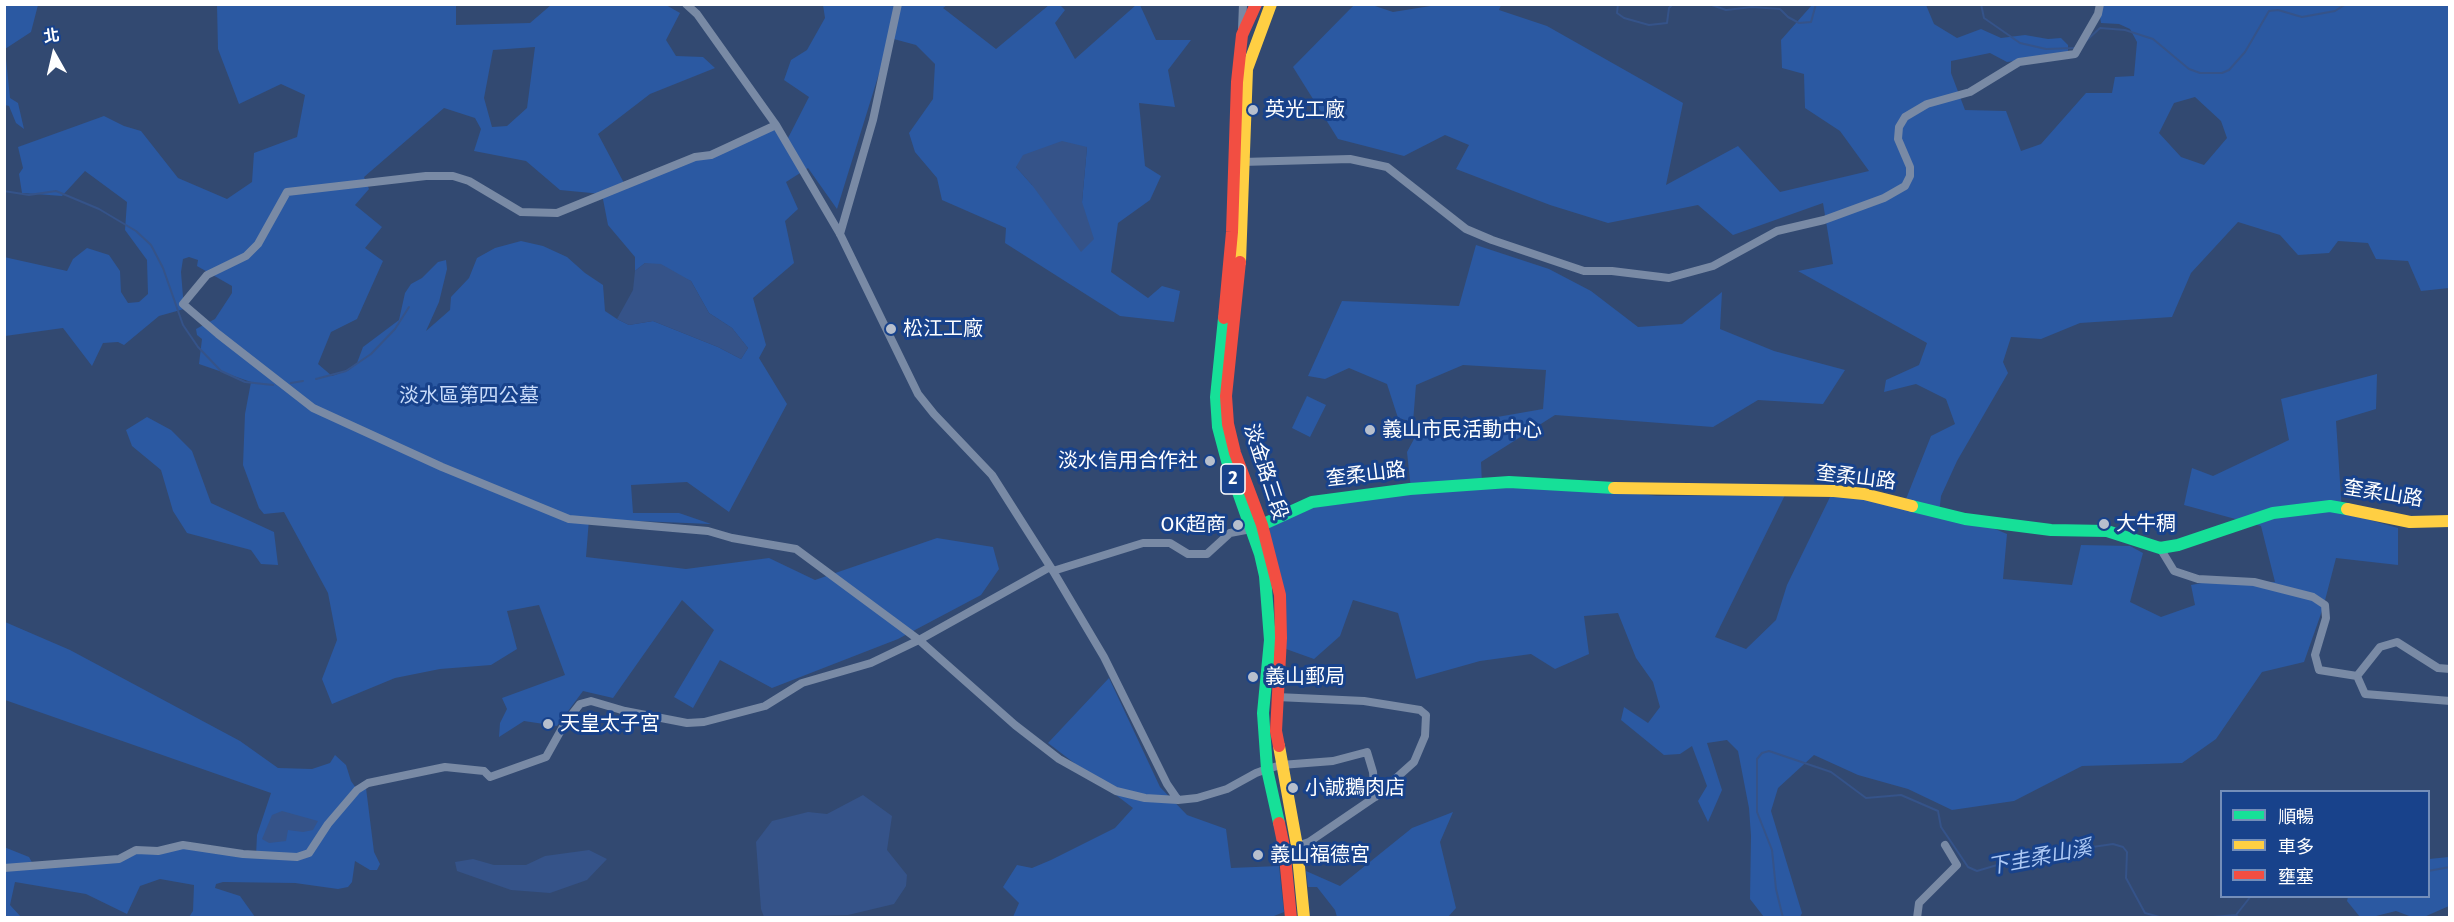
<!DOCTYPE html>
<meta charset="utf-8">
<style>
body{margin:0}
#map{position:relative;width:2454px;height:922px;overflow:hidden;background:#324971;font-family:"Fira Sans","Noto Sans TC",sans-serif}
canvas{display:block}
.frame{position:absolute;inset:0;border:6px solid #fff;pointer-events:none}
.legend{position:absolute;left:2220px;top:790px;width:210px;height:108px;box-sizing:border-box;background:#18428b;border:2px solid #748eb9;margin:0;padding:8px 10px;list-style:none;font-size:18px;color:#fff}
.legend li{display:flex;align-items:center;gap:12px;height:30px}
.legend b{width:30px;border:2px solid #748eb9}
.north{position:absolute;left:24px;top:24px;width:60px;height:60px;-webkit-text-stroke:4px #18428b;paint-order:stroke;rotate:352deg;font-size:16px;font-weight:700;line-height:24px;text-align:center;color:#fff}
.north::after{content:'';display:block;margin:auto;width:21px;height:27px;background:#fff;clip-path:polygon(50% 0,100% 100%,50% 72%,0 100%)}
</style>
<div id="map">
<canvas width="2454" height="922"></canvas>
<div class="frame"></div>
<ul class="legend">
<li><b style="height:8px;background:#16e098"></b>順暢</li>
<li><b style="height:8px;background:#ffcf43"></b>車多</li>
<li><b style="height:8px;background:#f24e42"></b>壅塞</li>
</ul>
<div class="north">北</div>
</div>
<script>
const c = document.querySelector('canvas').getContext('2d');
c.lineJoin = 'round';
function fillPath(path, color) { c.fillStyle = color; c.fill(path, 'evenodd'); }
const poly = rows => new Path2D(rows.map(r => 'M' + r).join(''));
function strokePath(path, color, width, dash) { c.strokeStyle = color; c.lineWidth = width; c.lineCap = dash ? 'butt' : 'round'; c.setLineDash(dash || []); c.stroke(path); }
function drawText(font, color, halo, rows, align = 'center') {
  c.font = font + ' "Fira Sans","Noto Sans TC",sans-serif'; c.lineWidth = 6; c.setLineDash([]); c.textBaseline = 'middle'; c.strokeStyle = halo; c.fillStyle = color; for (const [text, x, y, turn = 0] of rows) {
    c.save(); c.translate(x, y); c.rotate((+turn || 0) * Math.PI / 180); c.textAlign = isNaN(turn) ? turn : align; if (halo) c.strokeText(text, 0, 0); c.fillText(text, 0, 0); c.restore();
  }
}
fillPath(poly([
 [1443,4,1501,5,1499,10,1547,26,1683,103,1666,185,1738,146,1780,192,1869,171,1840,131,1805,108,1804,74,1782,68,1781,40,1812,5,1926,5,1934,24,1957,38,1981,29,2001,38,2025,35,2048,39,2061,38,2068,45,2068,54,2007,62,1990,53,1951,61,1951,73,1965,110,2006,111,2021,151,2041,144,2086,93,2112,93,2115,77,2134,76,2137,42,2130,29,2119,24,2101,23,2098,5,2449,5,2449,288,2421,291,2408,261,2376,259,2368,243,2338,241,2329,253,2298,255,2280,235,2238,222,2191,273,2172,317,2080,323,2041,339,2011,337,2003,362,2008,373,1957,461,1941,496,1939,514,1988,526,2007,534,2003,579,2072,585,2081,545,2130,546,2143,553,2130,602,2161,617,2195,605,2191,585,2212,581,2275,582,2261,526,2184,505,2192,468,2213,476,2289,440,2281,399,2377,374,2376,409,2336,421,2342,512,2398,528,2398,565,2336,558,2323,608,2304,662,2262,672,2216,739,2182,763,2082,766,2014,801,1952,810,1908,789,1858,775,1814,755,1778,788,1771,811,1802,913,1800,917,1764,917,1750,899,1751,836,1749,808,1738,751,1727,740,1707,743,1722,790,1708,822,1698,801,1707,786,1692,746,1680,754,1664,755,1621,720,1624,707,1648,723,1660,707,1653,682,1636,658,1618,613,1584,616,1589,654,1555,669,1531,654,1480,661,1416,679,1398,613,1353,600,1340,636,1314,659,1286,649,1269,528,1309,505,1411,490,1407,452,1421,426,1435,433,1457,424,1543,409,1546,370,1463,365,1416,385,1413,422,1398,418,1387,384,1349,368,1325,379,1308,376,1342,301,1459,306,1476,245,1549,269,1591,291,1638,327,1682,324,1722,292,1720,329,1774,351,1845,370,1823,404,1758,400,1713,427,1555,415,1481,462,1482,485,1545,483,1657,496,1785,495,1715,637,1746,649,1776,620,1787,585,1831,495,1904,504,1931,436,1955,424,1946,399,1916,384,1884,392,1886,380,1919,365,1927,343,1798,271,1833,264,1823,203,1733,235,1698,205,1608,223,1550,205,1456,169,1469,145,1445,135,1404,156,1338,139,1293,67,1354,5,1372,5,1393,12],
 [2195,97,2221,121,2227,138,2204,165,2181,157,2159,133,2174,103],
 [4,5,38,5,31,32,5,49,10,98,18,103,24,129,16,123,9,106,5,105],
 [217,5,456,5,456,25,530,23,551,5,666,5,680,13,666,40,676,56,703,57,715,68,650,94,598,134,624,183,773,128,786,142,809,97,784,80,791,60,807,50,825,18,823,5,947,5,943,8,996,49,1049,5,1060,5,1065,10,1055,23,1075,59,1136,5,1140,5,1156,40,1191,40,1168,70,1175,107,1139,103,1145,166,1161,176,1150,200,1118,223,1111,272,1148,298,1162,286,1180,291,1174,322,1120,316,1005,243,1006,228,942,200,937,178,915,152,909,133,933,99,935,64,916,45,890,38,837,209,808,168,786,182,798,209,785,221,794,263,753,298,766,345,759,358,787,404,729,512,687,482,631,485,633,513,679,513,711,524,589,519,586,557,686,569,769,558,815,580,937,538,993,547,999,569,981,595,898,639,772,688,720,660,693,708,674,697,714,630,682,600,613,698,583,691,557,726,524,721,499,737,500,723,507,709,502,698,565,675,539,605,507,611,517,649,491,665,440,669,395,678,332,704,322,679,337,640,328,593,284,512,264,514,259,508,243,465,245,414,251,382,199,364,202,339,197,335,196,329,215,319,232,293,232,286,197,266,198,260,189,257,183,259,181,272,184,309,159,316,124,345,118,342,103,343,92,366,63,328,5,336,4,257,67,271,73,259,87,248,109,255,120,271,121,292,128,303,139,302,148,294,147,260,125,230,127,202,85,171,62,196,22,193,19,174,23,168,18,147,104,116,124,126,141,131,178,178,227,199,252,182,254,153,297,137,305,95,281,84,239,104,218,49],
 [535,47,527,108,507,126,492,127,484,98,493,50],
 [444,108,475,118,481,129,474,151,526,161,560,190,602,194,608,225,635,257,635,271,645,263,691,281,709,313,732,328,748,348,741,359,718,347,653,321,629,325,617,319,605,311,603,285,585,273,567,257,543,246,521,241,495,248,477,258,469,278,451,297,450,310,426,331,439,302,447,269,446,260,438,262,422,278,411,284,405,293,399,320,363,347,357,363,349,370,332,376,318,364,331,332,357,319,383,261,365,248,382,227,355,205,369,189,364,177],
 [1087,147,1082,202,1032,185,1016,167],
 [1307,396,1326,405,1310,437,1292,428],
 [147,417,171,430,192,451,211,503,274,532,278,565,261,564,251,550,187,533,173,511,161,470,132,446,126,430],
 [5,622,70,650,240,741,278,768,312,769,330,763,335,755,346,765,351,781,358,791,366,788,374,852,380,864,377,870,370,870,355,861,352,882,348,887,338,889,295,883,223,882,216,884,215,888,240,896,255,917,189,917,193,911,194,885,160,879,140,886,127,914,86,894,15,882,10,905,21,917,5,918,4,847,29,857,34,866,121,858,137,851,186,847,256,856,257,835,271,793,5,700],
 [1109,678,1160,787,1187,815,1226,829,1231,868,1279,866,1284,912,1269,918,1013,917,1019,903,1003,887,1017,865,1032,868,1051,860,1115,828,1133,808,1048,743],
 [1453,812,1440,842,1456,908,1448,917,1337,917,1335,910,1317,887,1308,887,1306,871,1340,886,1412,828],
 [2449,857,2449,906,2424,917,2412,917,2396,911,2372,917,2360,917,2347,901,2348,897,2428,896,2429,859]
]), '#2b59a2');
fillPath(poly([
 [1062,141,1087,147,1082,202,1094,239,1081,252,1032,185,1016,167,1023,155],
 [645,263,661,264,691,281,709,313,732,328,748,348,741,359,718,347,653,321,629,325,617,319,633,290,635,271],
 [863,795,892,816,887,850,907,875,906,886,894,904,848,915,764,917,761,909,756,842,772,821,808,812,827,814],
 [282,811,318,821,313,830,303,832,288,830,286,841,269,843,262,839,272,815],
 [589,850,607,859,587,880,550,893,511,890,457,871,455,862,473,859,494,865,526,865,545,856]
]), '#355389');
strokePath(poly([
 [1618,4,1617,13,1624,18,1649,25,1667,23,1669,8,1673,4],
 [1709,4,1726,10,1752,7,1780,9,1788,17,1799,23,1811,22,1816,4],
 [1928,4,1930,4],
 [1981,4,1984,18,2020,43,2046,49,2076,48],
 [2087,40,2100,28,2125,30,2153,39,2189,69,2200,73,2222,73,2229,70,2245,52,2269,11,2278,10,2302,17,2335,11,2346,4],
 [4,191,29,195,56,191,99,209,136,231,151,245,163,268,183,325,198,347,221,371,245,382,273,385],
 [316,379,346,371,371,354,395,329,409,307],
 [291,383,303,381],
 [2428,871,2450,867],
 [2236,915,2251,896],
 [4,917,6,918],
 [1783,918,1776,889,1772,850,1757,812,1757,759,1762,753,1769,751,1831,772,1866,798,1901,795,1938,811,1941,827,1968,867,1977,871,2024,857,2113,844,2123,847,2127,852,2126,878,2145,913,2163,918],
 [2201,918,2236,915,2239,918]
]), '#355389', 2);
strokePath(poly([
 [686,4,697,14,776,125,840,234,918,394,934,414,992,475,1053,571,1104,657,1167,784,1178,800,1197,798,1227,789,1256,773,1267,769,1281,765,1333,761,1367,752,1373,772,1375,797],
 [1242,30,1243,4],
 [776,125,711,155,695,157,557,213,521,212,469,181,453,176,426,176,287,192,258,244,246,256,207,275,183,304,218,334,313,408,442,467,569,519,708,531,732,538,796,549,919,640,1015,725,1059,759,1116,791,1145,798,1178,800],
 [1242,162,1350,159,1387,167,1466,229,1492,240,1584,271,1612,271,1669,278,1713,266,1777,231,1824,220,1884,198,1905,186,1910,176,1910,167,1898,139,1899,127,1905,117,1927,104,1970,92,2019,62,2075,54,2098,14,2100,4],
 [840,234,873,120,898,4],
 [2160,548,2174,571,2198,579,2254,582,2313,597,2325,605,2326,618,2315,655,2319,670,2357,676,2380,647,2397,642,2438,668,2450,669],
 [1053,571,1143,543,1170,543,1188,554,1207,554,1230,533,1251,529],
 [2357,676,2365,694,2450,701],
 [1277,697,1364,701,1420,710,1426,715,1425,736,1414,762,1375,797,1309,842,1297,846],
 [4,868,119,859,136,850,158,851,183,845,243,854,297,857,309,853,328,824,357,790,368,783,445,767,484,771,490,777,546,757,565,723,580,704,591,701,625,711,687,723,704,722,765,706,802,683,871,663,919,640,1050,567],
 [1917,918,1919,903,1957,865,1945,845]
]), '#798aa5', 8);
strokePath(poly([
 [1224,318,1216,397,1218,427,1227,461,1260,554,1265,576,1270,640,1263,713,1267,769,1279,823],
 [1912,506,1965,519,2051,530,2107,531,2160,548,2178,545,2273,513,2330,506,2347,509],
 [1255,528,1312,502,1410,489,1509,482,1614,488]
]), '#16e098', 12);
strokePath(poly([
 [1240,262,1247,69,1271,4],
 [1614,488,1834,491,1864,494,1912,506],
 [2347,509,2410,522,2450,521],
 [1279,746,1297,846,1304,918]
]), '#ffcf43', 12);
strokePath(poly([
 [1240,262,1226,396,1228,424,1235,453,1262,525,1280,595,1281,638,1276,731,1279,746],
 [1224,318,1232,232,1237,82,1242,35,1256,4],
 [1279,823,1284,847,1291,918]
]), '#f24e42', 12);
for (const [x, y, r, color] of [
 [1253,110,6,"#b7bfcd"],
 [891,329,6,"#b7bfcd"],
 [1370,430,6,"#b7bfcd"],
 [1210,461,6,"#b7bfcd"],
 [2104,524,6,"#b7bfcd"],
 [1238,525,6,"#b7bfcd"],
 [1253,677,6,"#b7bfcd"],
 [548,724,6,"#b7bfcd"],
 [1293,788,6,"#b7bfcd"],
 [1258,855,6,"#b7bfcd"]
]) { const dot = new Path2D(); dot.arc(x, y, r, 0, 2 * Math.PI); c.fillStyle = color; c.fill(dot); strokePath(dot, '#18428b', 2); }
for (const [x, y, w] of [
 [1233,479,24]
]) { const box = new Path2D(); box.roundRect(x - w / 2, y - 15, w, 30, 4.5); c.fillStyle = '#18428b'; c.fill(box); strokePath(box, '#fff', 1.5); }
drawText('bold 18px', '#fff', null, [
 ["2",1233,479]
]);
drawText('20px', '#fff', '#18428b', [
 ["英光工廠",1265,110],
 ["松江工廠",903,329],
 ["義山市民活動中心",1382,430],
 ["淡水信用合作社",1198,461,"right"],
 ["大牛稠",2116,524],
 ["OK超商",1226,525,"right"],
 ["義山郵局",1265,677],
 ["天皇太子宮",560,724],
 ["小誠鵝肉店",1305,788],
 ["義山福德宮",1270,855]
], 'left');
drawText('20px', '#c8dbfa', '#18428b', [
 ["淡水區第四公墓",469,396]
]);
drawText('20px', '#fff', '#18428b', [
 ["淡金路三段",1265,472,72],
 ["奎柔山路",1366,475,-7],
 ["奎柔山路",1856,478,7],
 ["奎柔山路",2383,494,9]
]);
drawText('italic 21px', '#adc9f5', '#18428b', [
 ["下圭柔山溪",2040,858,-11]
]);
</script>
